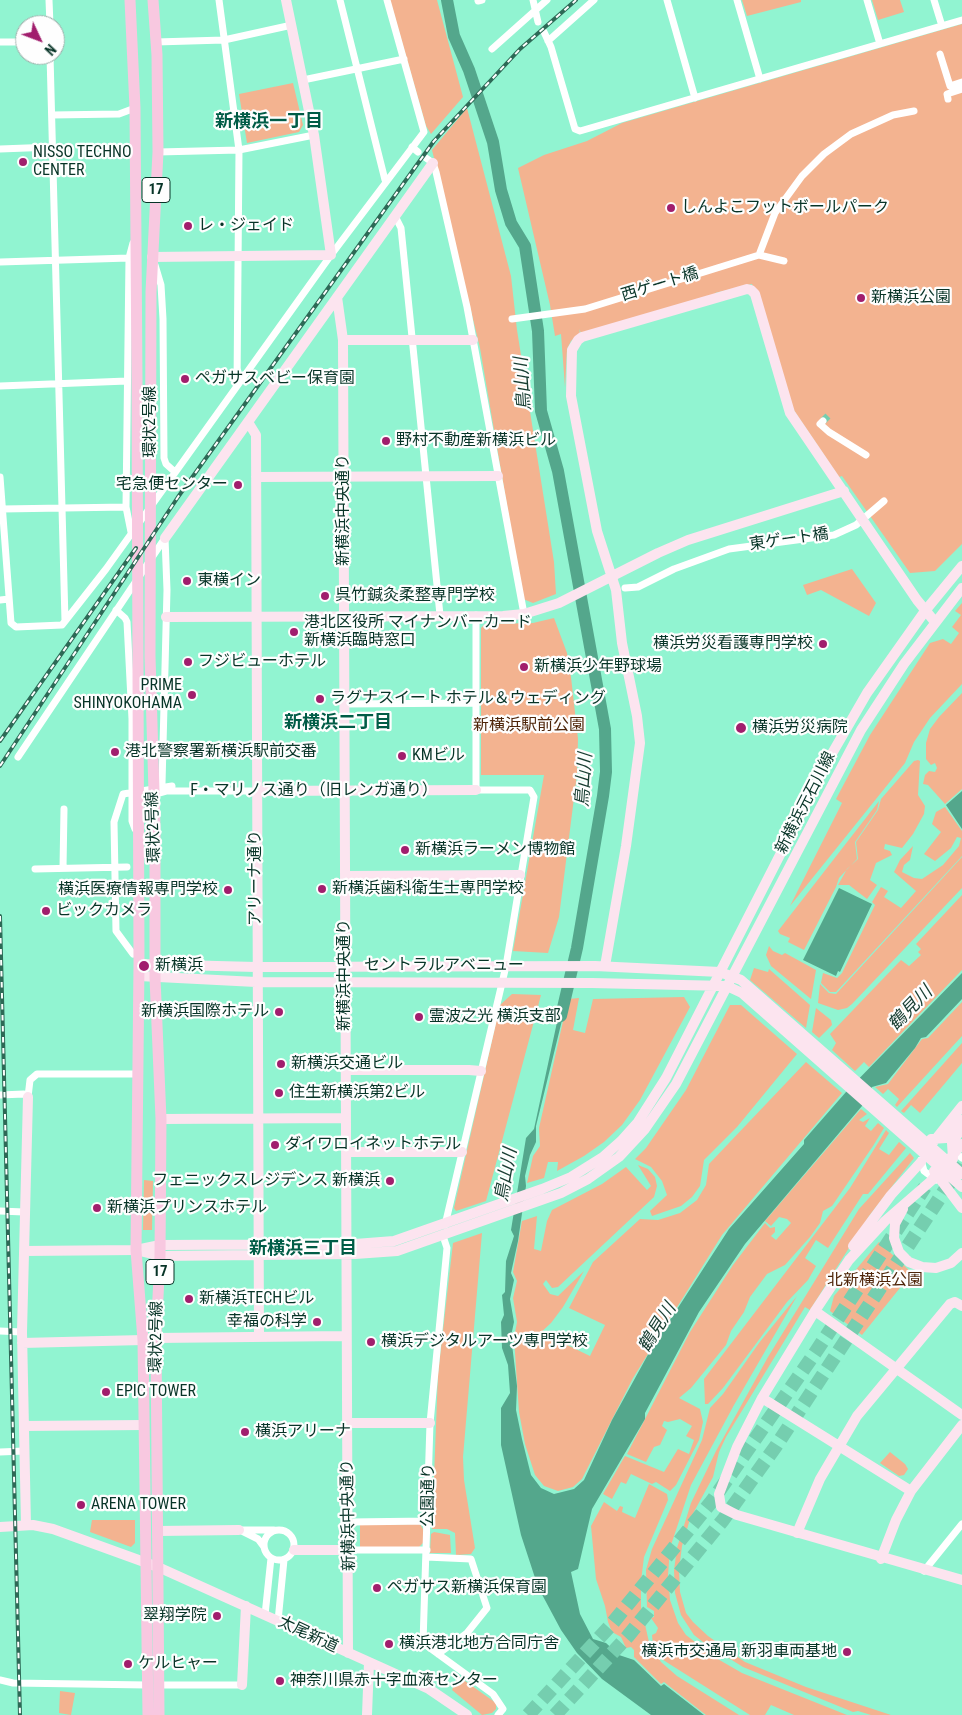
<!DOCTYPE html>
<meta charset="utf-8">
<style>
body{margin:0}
#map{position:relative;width:962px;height:1715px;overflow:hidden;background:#91f4d1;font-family:"Roboto Condensed",sans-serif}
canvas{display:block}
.north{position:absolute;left:15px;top:15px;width:50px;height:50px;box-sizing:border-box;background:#fefefe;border:1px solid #9bada8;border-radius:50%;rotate:133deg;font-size:14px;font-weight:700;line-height:20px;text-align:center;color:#073427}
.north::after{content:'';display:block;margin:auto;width:18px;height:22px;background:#a11e6d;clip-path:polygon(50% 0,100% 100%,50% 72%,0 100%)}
</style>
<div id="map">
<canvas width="962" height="1715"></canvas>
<div class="north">N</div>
</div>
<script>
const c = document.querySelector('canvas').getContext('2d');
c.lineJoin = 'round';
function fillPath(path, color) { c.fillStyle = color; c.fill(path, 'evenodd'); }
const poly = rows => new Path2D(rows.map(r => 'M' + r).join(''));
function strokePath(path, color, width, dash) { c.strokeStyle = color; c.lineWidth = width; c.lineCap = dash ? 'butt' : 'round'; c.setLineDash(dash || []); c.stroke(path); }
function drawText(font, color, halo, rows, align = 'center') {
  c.font = font + ' "Roboto Condensed","Noto Sans JP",sans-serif'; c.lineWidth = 4.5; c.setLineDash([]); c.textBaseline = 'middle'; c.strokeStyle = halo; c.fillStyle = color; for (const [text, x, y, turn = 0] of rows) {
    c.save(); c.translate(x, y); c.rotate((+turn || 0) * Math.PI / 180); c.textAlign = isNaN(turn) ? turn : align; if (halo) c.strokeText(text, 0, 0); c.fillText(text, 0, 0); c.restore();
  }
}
fillPath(poly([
 [390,0,437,0,463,97,431,134,426,126],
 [742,0,801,0,801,2,747,16],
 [872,0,900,0,904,12,878,20],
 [962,24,962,544,935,571,910,573,842,476,839,477,793,409,752,284,715,293,716,295,581,333,579,329,580,333,571,341,567,349,565,387,561,334,555,336,550,305,518,168,544,155,587,141,622,123],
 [293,83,303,125,299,132,247,143,239,94],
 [467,108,511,276,517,330,554,562,556,594,533,603,523,599,480,348,432,150],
 [852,569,876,603,869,616,821,590,807,595,803,585],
 [962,603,962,684,930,718,914,742,905,763,790,906,842,803,836,799,870,735,930,643,943,639,951,644,959,633,952,627,961,615,955,611],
 [554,618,567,653,571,677,578,739,577,774,559,917,548,953,513,951,544,775,481,775,481,628,485,624,533,623],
 [962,693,962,789,945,804,928,785,923,784,925,775,929,771,935,772,937,768,935,763,931,765,926,759,926,743,930,729,939,717],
 [918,760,920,761,918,795,925,806,924,814,913,834,902,848,885,844,884,849,890,851,892,855,876,863,870,880,877,885,867,899,849,885,838,885,847,869,858,859,856,842,878,810,881,799,914,761],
 [879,801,877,810,855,842,857,859,839,878,836,887,804,950,788,942,790,938,780,934,778,931],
 [945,807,962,831,962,856,836,992,830,992,821,983,823,973,837,978,842,973,875,905,872,902,881,887,888,891,884,897,901,908,916,891,894,872,900,860,913,846,910,860,904,865,902,872,914,878,922,879,943,865,959,846,961,838,957,837,951,848,935,861,924,854,941,832,932,824,936,812],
 [962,857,962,888,852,1004,847,1008,838,1010,818,1003,820,984,829,993,836,994],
 [962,895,962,970,869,1067,864,1062,855,1071,832,1050,836,1043,830,1034,901,960,909,966,921,955,918,952,921,949,916,944],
 [769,946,773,951,782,955,785,953,816,970,811,999,771,966,766,955],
 [754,968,768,972,769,969,810,1005,806,1028,750,980],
 [512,994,541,995,486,1201,456,1211,454,1208,500,1005],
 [684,997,690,1007,640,1100,622,1125,604,1142,584,1156,557,1171,558,1162,548,1162,544,1178,527,1183,533,1156,540,1146,539,1128,568,999,579,998,573,1030,585,1033,593,999],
 [962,1002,962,1036,897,1107,895,1105,899,1099,888,1089,883,1094,875,1087,888,1084,922,1039,928,1038],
 [730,1005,741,1005,797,1054,737,1127,704,1160,700,1186,692,1197,681,1206,652,1216,650,1211,667,1195,662,1181,651,1167,635,1159,646,1148,686,1090],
 [816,1008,831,1020,832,1025,819,1038,812,1032],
 [962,1043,962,1063,920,1113,911,1105,904,1113,901,1111],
 [806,1062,842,1093,722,1235,633,1378,582,1479,573,1487,558,1491,544,1486,535,1475,525,1444,519,1412,514,1338,517,1322,513,1298,517,1281,513,1272,522,1221,537,1216,534,1249,541,1251,547,1221,552,1210,602,1184,626,1167,647,1190,651,1186,638,1165,648,1169,655,1177,657,1186,654,1197,558,1287,552,1288,546,1280,543,1284,550,1294,558,1296,584,1271,563,1307,551,1323,537,1336,543,1340,557,1331,561,1342,590,1356,605,1325,569,1308,593,1262,640,1219,658,1220,680,1213,697,1200,706,1185,709,1164],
 [861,1109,867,1114,859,1120,863,1122,870,1118,865,1126,871,1131,878,1123,884,1128,873,1146,832,1206,823,1211,820,1223,810,1237,785,1265,767,1274,750,1297,744,1312,731,1331,726,1345,691,1388,679,1398,700,1409,703,1422,699,1440,676,1485,670,1491,656,1482,652,1484,631,1474,626,1484,621,1482,612,1499,603,1494,625,1456,664,1472,678,1449,689,1454,694,1440,686,1436,692,1426,680,1419,668,1422,664,1421,662,1426,667,1430,660,1445,654,1447,646,1462,627,1454,690,1332,733,1265,765,1223,770,1228,775,1227,775,1232,771,1236,776,1240,791,1223,787,1219,779,1217,771,1226,765,1221],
 [886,1130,889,1133,879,1149,889,1155,899,1142,906,1148,868,1194,863,1194,828,1248,816,1240,805,1258,816,1266,808,1280,787,1302,723,1388,708,1404,705,1404,704,1379,850,1188],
 [910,1153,914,1158,869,1216,810,1310,805,1307,726,1437,719,1452,713,1477,690,1519,682,1546,679,1570,680,1592,686,1613,693,1622,708,1636,745,1662,806,1687,891,1715,871,1715,858,1711,853,1712,743,1667,703,1642,694,1635,681,1615,675,1593,674,1570,677,1548,691,1503,716,1451,768,1357,859,1209],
 [144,1180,153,1181,152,1230,143,1230],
 [482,1233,463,1457,464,1480,475,1548,471,1554,456,1555,455,1533,447,1529,432,1529,438,1374,453,1243],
 [879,1242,912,1273,862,1335,830,1311,834,1296],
 [797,1296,734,1405,691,1485,670,1548,668,1575,670,1600,678,1623,686,1635,716,1658,742,1673,847,1715,794,1715,771,1705,765,1715,750,1715,660,1658,653,1645,652,1635,656,1633,658,1628,651,1618,654,1617,654,1611,647,1607,646,1570,652,1549,702,1440,710,1408,723,1394,759,1343],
 [890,1452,905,1464,908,1469,904,1475,899,1476,880,1463],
 [649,1484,667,1494,668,1500,644,1557,641,1581,641,1607,649,1642,661,1662,677,1676,739,1715,706,1715,664,1682,661,1684,634,1657,634,1650,631,1647,626,1648,621,1637,612,1632,608,1622,605,1606,596,1579,591,1526,604,1502,617,1511,620,1506,623,1507,622,1512,635,1518],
 [92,1520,135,1520,135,1543,131,1547,90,1532],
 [420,1524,423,1529,423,1543,419,1547,360,1548,360,1525],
 [434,1532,450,1535,451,1553,430,1553,431,1534],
 [458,1676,496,1703,496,1709,492,1713,482,1715,452,1690],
 [60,1691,75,1693,71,1715,59,1713]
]), '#f3b390');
fillPath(poly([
 [962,791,962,829,946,805],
 [839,888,872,904,840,972,838,971,836,976,803,960],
 [962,973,962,999,926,1037,921,1038,915,1048,886,1083,872,1087,862,1106,745,1244,699,1312,645,1413,645,1419,592,1509,578,1569,571,1572,580,1614,593,1639,606,1643,619,1655,634,1660,661,1686,664,1684,704,1715,651,1715,602,1679,577,1653,561,1630,538,1587,521,1535,501,1445,501,1408,510,1393,508,1365,502,1348,501,1322,504,1315,502,1295,505,1292,506,1261,514,1236,511,1230,526,1138,534,1129,562,999,567,1000,536,1126,536,1142,530,1155,525,1176,526,1186,518,1241,511,1273,514,1280,510,1299,514,1322,511,1336,517,1386,516,1410,522,1439,531,1475,541,1488,554,1494,574,1489,584,1480,612,1420,650,1351,729,1229,804,1144,804,1140,846,1092]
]), '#54a78c');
strokePath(poly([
 [447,0,454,36,469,70,493,142,501,190,511,223,525,246,538,331,541,411,558,471,605,729,606,772,603,796,577,948,561,1016]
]), '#54a78c', 12);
strokePath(poly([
 [823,421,829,415]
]), '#75ceaf', 7, [7, 3.5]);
strokePath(poly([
 [528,1715,611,1625,712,1501,815,1353,925,1187],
 [555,1715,628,1636,723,1520,776,1446,962,1164]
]), '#75ceaf', 14, [14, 7]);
strokePath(poly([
 [49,0,50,25],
 [219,0,239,150,237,385],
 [340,0,385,180],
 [533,0,538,22],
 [667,0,695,98],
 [737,0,760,79],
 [867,0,880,44],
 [934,0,942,26],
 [478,1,482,0],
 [544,32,551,47,575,129,580,131,962,20],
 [548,41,594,0],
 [0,42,25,42],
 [156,42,224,40,292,25],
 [492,49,547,0],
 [940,54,950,86,962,82],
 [50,55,65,621],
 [303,80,404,59],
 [948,99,947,94,962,89],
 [52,115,119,114,135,108],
 [412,147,418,152],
 [0,149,53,147],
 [158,152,239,150,314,135],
 [426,158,433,163,436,172,467,307,524,614],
 [395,216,401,228,440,615],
 [784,261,759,255,775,213,802,176,824,154,851,134,893,115,914,111],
 [0,262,129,258],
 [155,265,161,285,163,319,164,458,166,464,175,472],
 [512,319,585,309,759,255],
 [0,386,127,381],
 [823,421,820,424,829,432,866,455],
 [0,477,11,623,16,627,62,625,106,569,331,255,424,132,387,0],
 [126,507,129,258,133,243],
 [2,509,126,507,131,532],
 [625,588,638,587,674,569,729,549,834,535,856,525,884,501],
 [0,600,9,599],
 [116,610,125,618,127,622,132,719,132,821,135,829],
 [345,704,476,703],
 [18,757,165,538],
 [154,792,162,784,167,590,165,538],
 [139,799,167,791,256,791],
 [63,868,64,809],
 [35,869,127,867],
 [133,954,116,931,114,822,123,794,172,786],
 [0,1095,24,1094,28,1097,30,1080,37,1074,138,1074],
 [955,1152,962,1158],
 [921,1160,924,1171,936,1180],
 [0,1211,24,1212],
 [445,1225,506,966,534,797,530,790,476,790,476,615],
 [443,1236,447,1248,430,1423,423,1643,493,1694,503,1709,498,1715],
 [0,1331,22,1332],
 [0,1452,24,1451],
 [349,1522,428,1521],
 '264 1545a15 15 0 1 1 30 0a15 15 0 1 1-30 0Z',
 [239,1530,274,1530],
 [242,1531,258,1539,264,1547],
 [349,1550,427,1550],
 [426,1557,471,1559,487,1608,467,1633,438,1654],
 [924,1571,962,1524],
 [265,1615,271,1558],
 [278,1621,284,1560],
 [0,1680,13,1683,147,1685],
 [159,1685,242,1685]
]), '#fff', 7);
strokePath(poly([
 [152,257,331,255,314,135,286,0],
 [337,297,343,340,348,1653],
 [343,340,473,340],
 [248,422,256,435,259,1337],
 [256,477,498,476],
 [165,538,433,163],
 [166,617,503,616,524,614,559,603,658,553,688,540,844,491],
 [256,791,476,790],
 [345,876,520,875],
 [139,964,256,967,595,966,720,972,741,980,962,1174],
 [605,966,626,846,640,743,637,716,622,643,616,590,597,531,571,396,572,350,578,340,582,337,747,289,751,290,755,294,790,413,917,600,935,622],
 [139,976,256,982,592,983,727,986,742,993,962,1187],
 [345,1070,469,1070,481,1071],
 [161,1119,346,1118],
 [931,1139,946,1138,962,1120],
 [962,1144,931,1181,885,1221,849,1260,815,1311,762,1398,737,1447,719,1494,721,1507,737,1515,962,1580],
 [927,1150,962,1106],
 [346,1152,462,1152],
 [953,1159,952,1143,961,1129],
 [934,1171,962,1208],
 [903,1209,895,1224,894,1238,899,1252,909,1262,922,1267,936,1268,951,1263,962,1253],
 [853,1246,891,1195,921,1162],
 [24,1251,136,1250,160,1245,355,1244,394,1241,542,1189,571,1177,603,1157,621,1141,638,1122,666,1078,830,757,867,693,925,611,962,566],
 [140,1251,160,1256,355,1254,397,1251,561,1193,588,1179,619,1157,645,1129,676,1084,861,730,904,664,962,588],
 [815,1311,962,1415],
 [156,1338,346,1336],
 [22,1343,143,1340],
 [762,1398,911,1491],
 [348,1423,430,1423],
 [24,1426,144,1425],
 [26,1525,22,1332,28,1097],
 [0,1527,33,1525,53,1529,158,1567,429,1689,467,1715],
 [158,1531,239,1530],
 [797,1533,820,1479,857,1416,950,1304,955,1302,962,1306],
 [294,1550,349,1550],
 [881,1559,896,1520,911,1491,962,1425],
 [242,1685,246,1606],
 [367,1715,369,1662]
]), '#fce4ef', 10);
strokePath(poly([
 [130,0,135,108,137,380,139,964,136,1250,143,1340,148,1715],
 [153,0,157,55,158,152,151,292,150,656,155,826,155,978,161,1119,160,1256,156,1338,159,1715]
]), '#f8c8e0', 11);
const rail = poly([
 [0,741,136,548],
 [0,766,178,497,434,141,520,49,576,0],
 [0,916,20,1715]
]);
strokePath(rail, '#2d6956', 4);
strokePath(rail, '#fefefe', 2, [5.5]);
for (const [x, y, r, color] of [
 [23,162,5,"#a11e6d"],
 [671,208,5,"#a11e6d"],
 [188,226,5,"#a11e6d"],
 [861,298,5,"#a11e6d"],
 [185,379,5,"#a11e6d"],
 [386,441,5,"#a11e6d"],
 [238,485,5,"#a11e6d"],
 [187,581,5,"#a11e6d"],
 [325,596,5,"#a11e6d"],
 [294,632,5,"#a11e6d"],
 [823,644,5,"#a11e6d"],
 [188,662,5,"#a11e6d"],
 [524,667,5,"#a11e6d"],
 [192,695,5,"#a11e6d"],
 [320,699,5,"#a11e6d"],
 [741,728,6,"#a11e6d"],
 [115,752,5,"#a11e6d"],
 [402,756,5,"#a11e6d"],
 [405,850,5,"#a11e6d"],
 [322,889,5,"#a11e6d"],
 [228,890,5,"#a11e6d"],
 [46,911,5,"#a11e6d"],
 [144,966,6,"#a11e6d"],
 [279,1012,5,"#a11e6d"],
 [419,1017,5,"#a11e6d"],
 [281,1064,5,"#a11e6d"],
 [279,1093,5,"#a11e6d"],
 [275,1145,5,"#a11e6d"],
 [390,1181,5,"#a11e6d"],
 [97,1208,5,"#a11e6d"],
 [189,1299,5,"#a11e6d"],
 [317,1322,5,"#a11e6d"],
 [371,1342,5,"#a11e6d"],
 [106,1392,5,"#a11e6d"],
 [245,1432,5,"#a11e6d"],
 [81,1505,5,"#a11e6d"],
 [377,1588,5,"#a11e6d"],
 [217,1616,5,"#a11e6d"],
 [389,1644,5,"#a11e6d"],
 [847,1652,5,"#a11e6d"],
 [128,1664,5,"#a11e6d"],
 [280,1681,5,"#a11e6d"]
]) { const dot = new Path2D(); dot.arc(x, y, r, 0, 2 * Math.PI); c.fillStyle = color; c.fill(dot); strokePath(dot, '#fefefe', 2); }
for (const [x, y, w] of [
 [156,190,28],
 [160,1272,28]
]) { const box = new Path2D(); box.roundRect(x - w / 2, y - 12.5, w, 25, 4); c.fillStyle = '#fefefe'; c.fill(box); strokePath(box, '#073427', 1); }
drawText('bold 15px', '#073427', null, [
 ["17",156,190],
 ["17",160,1272]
]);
drawText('16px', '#073427', '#fefefe', [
 ["NISSO TECHNO",33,153],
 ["CENTER",33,171],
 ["しんよこフットボールパーク",681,208],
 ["レ・ジェイド",198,226],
 ["新横浜公園",871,298],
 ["ペガサスベビー保育園",195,379],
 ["野村不動産新横浜ビル",396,441],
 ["宅急便センター",228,485,"right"],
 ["東横イン",197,581],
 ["呉竹鍼灸柔整専門学校",335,596],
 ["港北区役所 マイナンバーカード",304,623],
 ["新横浜臨時窓口",304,641],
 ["横浜労災看護専門学校",813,644,"right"],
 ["フジビューホテル",198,662],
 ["新横浜少年野球場",534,667],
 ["PRIME",182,686,"right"],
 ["SHINYOKOHAMA",182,704,"right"],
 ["ラグナスイート ホテル＆ウェディング",330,699],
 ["横浜労災病院",752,728],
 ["港北警察署新横浜駅前交番",125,752],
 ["KMビル",412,756],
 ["新横浜ラーメン博物館",415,850],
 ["新横浜歯科衛生士専門学校",332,889],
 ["横浜医療情報専門学校",218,890,"right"],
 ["ビックカメラ",56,911],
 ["新横浜",155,966],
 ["新横浜国際ホテル",269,1012,"right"],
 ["霊波之光 横浜支部",429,1017],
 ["新横浜交通ビル",291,1064],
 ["住生新横浜第2ビル",289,1093],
 ["ダイワロイネットホテル",285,1145],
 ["フェニックスレジデンス 新横浜",380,1181,"right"],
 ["新横浜プリンスホテル",107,1208],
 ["新横浜TECHビル",199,1299],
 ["幸福の科学",307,1322,"right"],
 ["横浜デジタルアーツ専門学校",381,1342],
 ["EPIC TOWER",116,1392],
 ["横浜アリーナ",255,1432],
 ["ARENA TOWER",91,1505],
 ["ペガサス新横浜保育園",387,1588],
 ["翠翔学院",207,1616,"right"],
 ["横浜港北地方合同庁舎",399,1644],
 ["横浜市交通局 新羽車両基地",837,1652,"right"],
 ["ケルヒャー",138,1664],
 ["神奈川県赤十字血液センター",290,1681]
], 'left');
drawText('16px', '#073427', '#fefefe', [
 ["西ゲート橋",660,285,-17],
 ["環状2号線",151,422,-90],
 ["新横浜中央通り",344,510,-90],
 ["東ゲート橋",789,540,-8],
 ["F・マリノス通り（旧レンガ通り）",314,791],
 ["新横浜元石川線",806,803,-63],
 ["環状2号線",154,827,-92],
 ["アリーナ通り",256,878,-90],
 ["セントラルアベニュー",444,966],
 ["新横浜中央通り",345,975,-90],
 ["環状2号線",157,1337,-89],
 ["公園通り",429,1495,-89],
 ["新横浜中央通り",349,1515,-91],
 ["太尾新道",308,1635,25]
]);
drawText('16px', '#4e2509', '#fefefe', [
 ["新横浜駅前公園",529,726],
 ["北新横浜公園",875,1281]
]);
drawText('bold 18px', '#005c46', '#fefefe', [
 ["新横浜一丁目",269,122],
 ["新横浜二丁目",338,723],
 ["新横浜三丁目",303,1249]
]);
drawText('italic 18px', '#173d31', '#fefefe', [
 ["鳥山川",524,384,-94],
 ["鳥山川",585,780,-86],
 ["鶴見川",911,1009,-46],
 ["鳥山川",507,1175,-80],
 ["鶴見川",658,1328,-58]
]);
</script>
